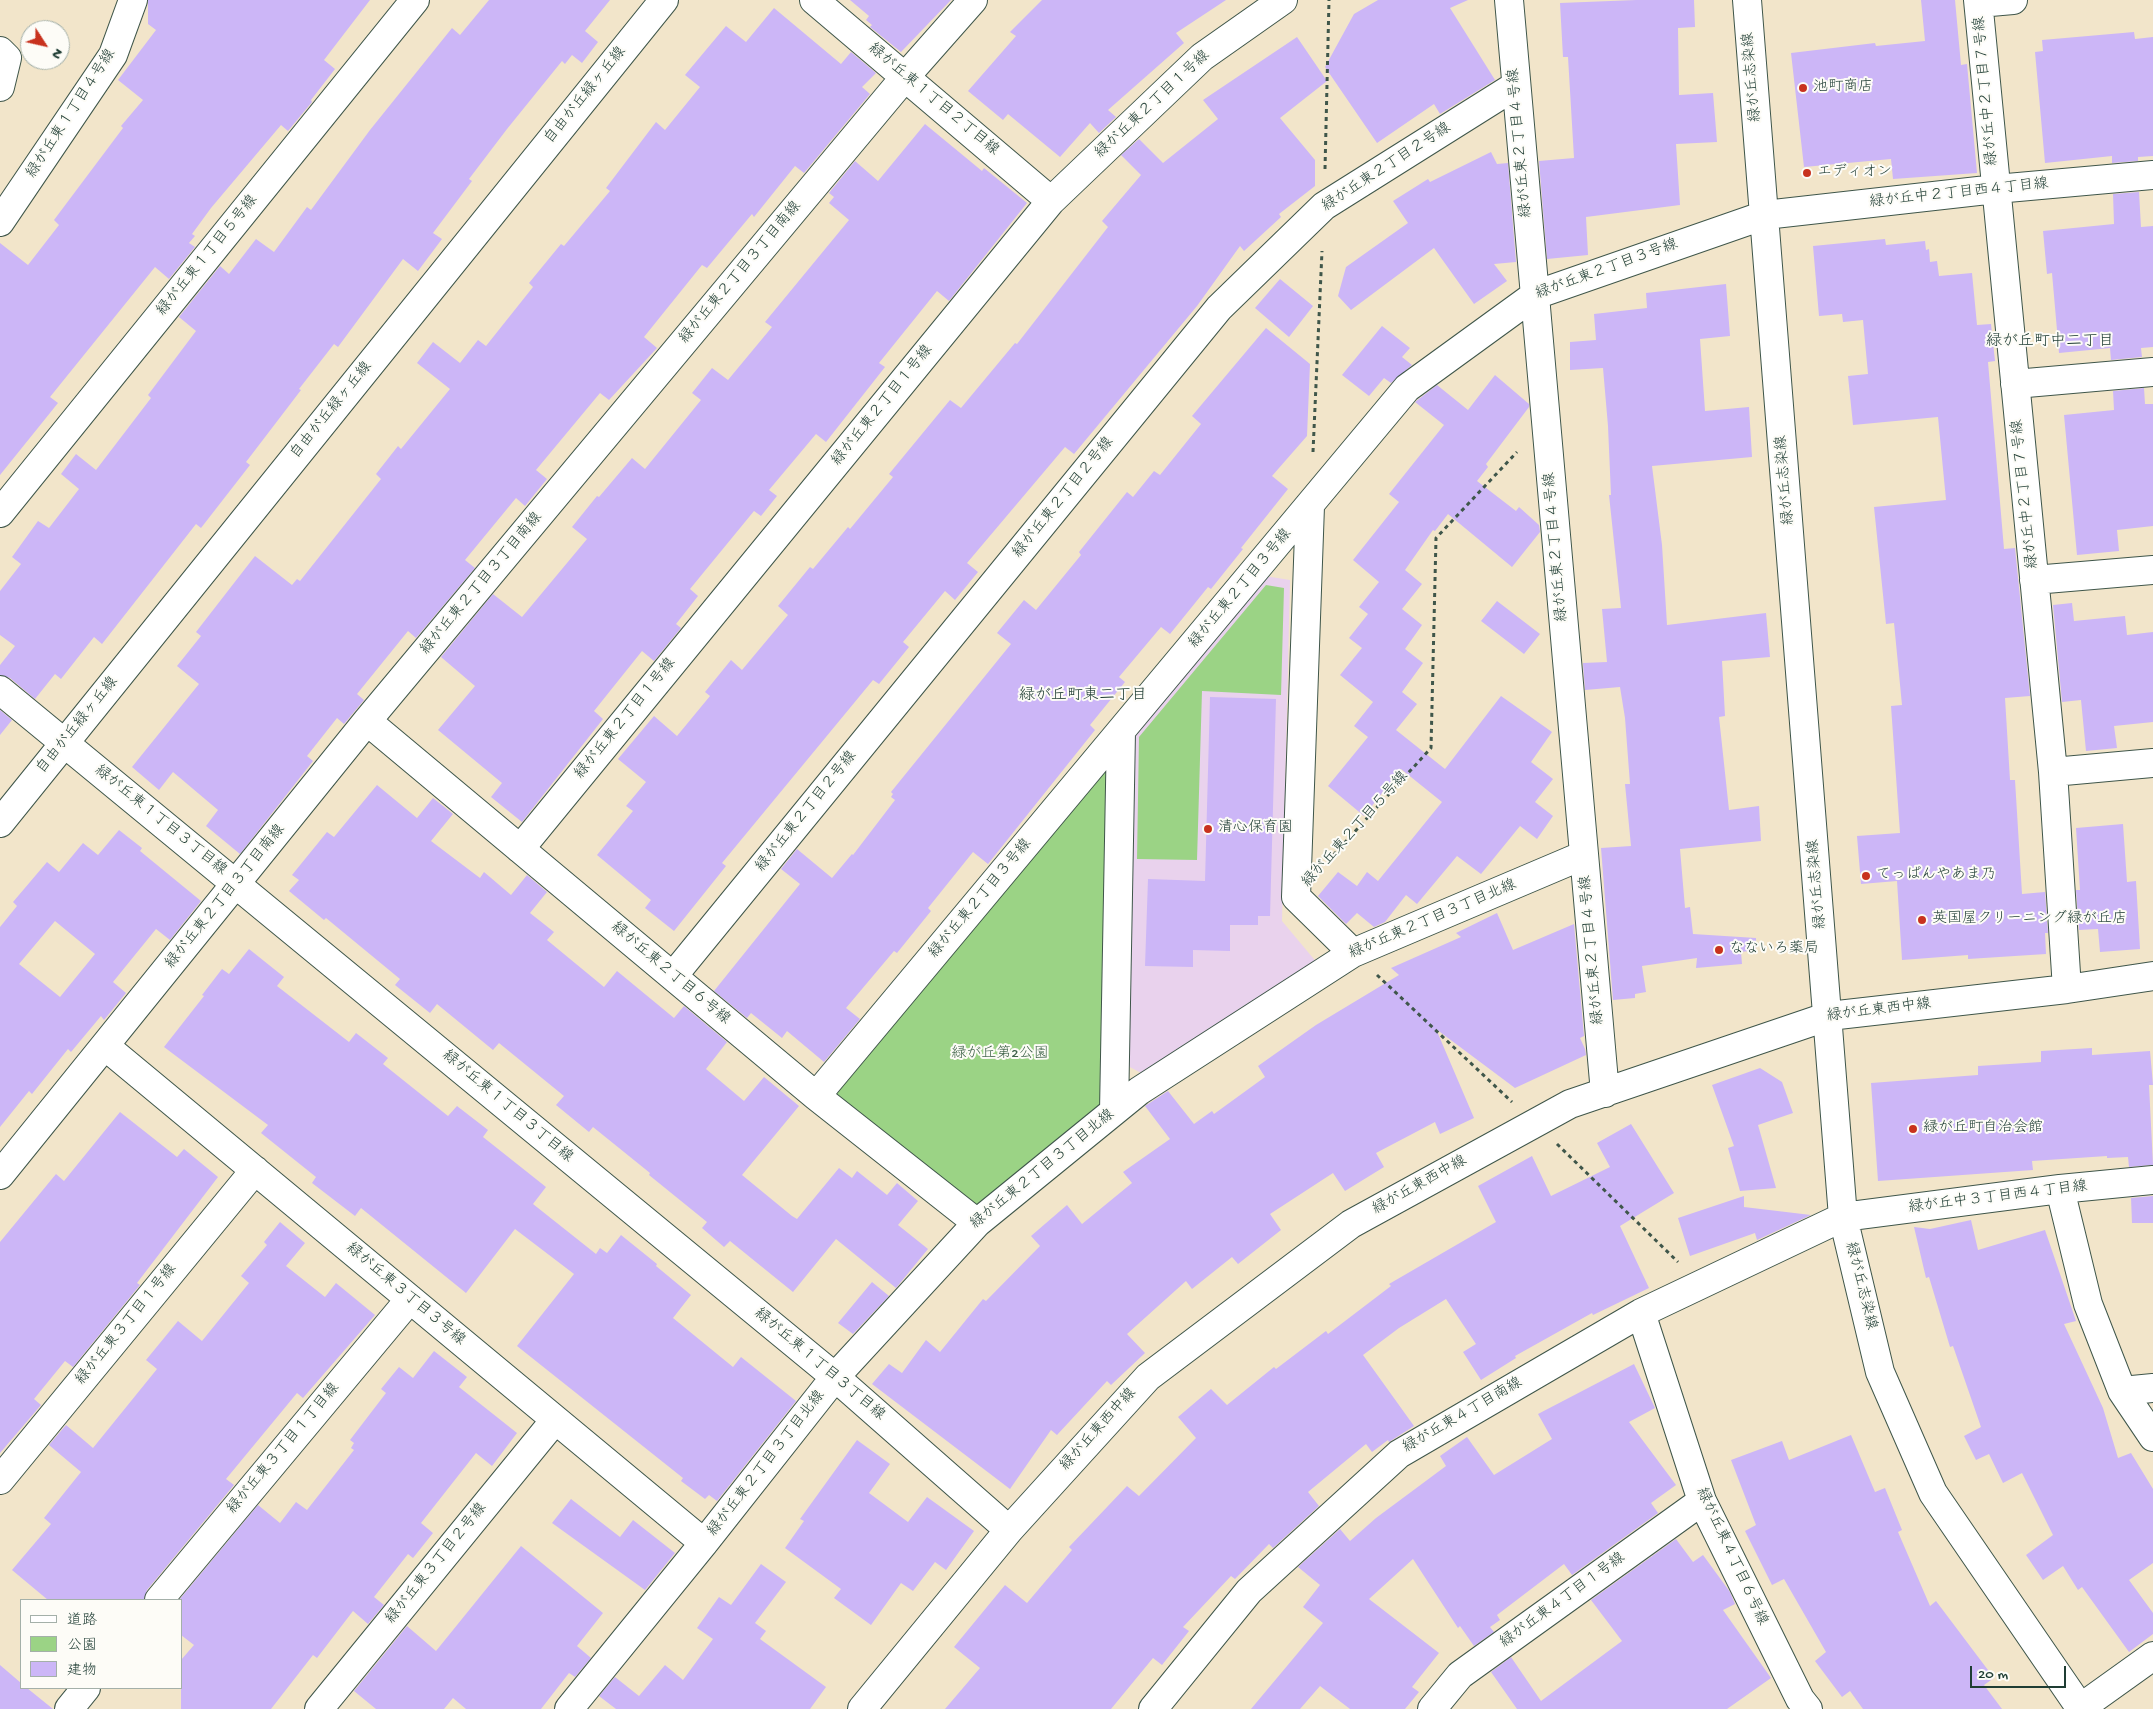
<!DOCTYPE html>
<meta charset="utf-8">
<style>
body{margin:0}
#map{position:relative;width:2153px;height:1709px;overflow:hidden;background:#f2e5ca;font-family:"Gochi Hand","Klee One",sans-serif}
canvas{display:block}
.legend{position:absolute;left:20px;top:1599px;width:162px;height:90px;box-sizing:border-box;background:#fdfcf7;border:1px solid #a4b0a9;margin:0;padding:6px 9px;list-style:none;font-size:15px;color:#1f3d34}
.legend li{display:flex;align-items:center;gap:10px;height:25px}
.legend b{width:25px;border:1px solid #a4b0a9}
.north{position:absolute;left:20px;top:20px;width:50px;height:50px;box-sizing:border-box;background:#fdfcf7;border:1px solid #a4b0a9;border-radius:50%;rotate:125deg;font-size:14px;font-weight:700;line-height:20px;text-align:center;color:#1f3d34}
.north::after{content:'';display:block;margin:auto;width:18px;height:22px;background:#c8321e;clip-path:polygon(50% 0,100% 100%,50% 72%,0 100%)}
.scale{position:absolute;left:1970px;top:1666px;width:96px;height:22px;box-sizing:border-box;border:2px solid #1f3d34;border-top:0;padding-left:6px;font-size:15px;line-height:18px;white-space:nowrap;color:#1f3d34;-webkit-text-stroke:4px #fdfcf7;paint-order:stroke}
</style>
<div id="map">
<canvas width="2153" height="1709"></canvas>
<ul class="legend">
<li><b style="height:6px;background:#fff"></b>道路</li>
<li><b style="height:14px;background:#9bd385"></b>公園</li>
<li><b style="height:14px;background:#ccb6f7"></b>建物</li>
</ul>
<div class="north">N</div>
<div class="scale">20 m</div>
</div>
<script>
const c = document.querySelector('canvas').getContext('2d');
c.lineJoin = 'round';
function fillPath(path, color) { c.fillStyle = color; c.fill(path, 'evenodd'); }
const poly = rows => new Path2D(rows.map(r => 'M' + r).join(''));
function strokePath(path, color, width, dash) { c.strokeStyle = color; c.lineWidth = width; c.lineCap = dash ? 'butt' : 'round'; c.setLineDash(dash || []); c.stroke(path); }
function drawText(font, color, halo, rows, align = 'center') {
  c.font = font + ' "Gochi Hand","Klee One",sans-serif'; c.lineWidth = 4; c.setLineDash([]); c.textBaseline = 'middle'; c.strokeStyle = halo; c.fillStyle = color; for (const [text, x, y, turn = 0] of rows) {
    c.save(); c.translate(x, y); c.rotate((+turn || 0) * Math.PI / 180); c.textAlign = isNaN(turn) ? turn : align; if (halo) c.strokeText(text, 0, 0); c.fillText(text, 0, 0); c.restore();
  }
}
fillPath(poly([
 [1265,576,1290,580,1282,921,1318,964,1145,1075,1126,1065,1134,736]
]), '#e9d2ed');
fillPath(poly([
 [1266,585,1284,588,1281,695,1202,691,1197,860,1137,859,1139,737],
 [1121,732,1114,1111,977,1223,816,1096]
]), '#9bd385');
fillPath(poly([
 [148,0,370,0,324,60,335,69,311,100,312,102,288,131,281,125,211,208,192,234,195,236,189,243,195,247,169,279,155,267,50,397,58,403,0,475,0,243,28,265,59,225,54,220,123,128,121,126,143,100,118,80,156,30,148,24],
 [489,0,610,0,585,31,598,42,582,63,572,55,565,64,562,61,507,129,469,179,472,181,433,233,442,239,418,271,403,259,338,347,334,344,299,389,301,390,246,462,250,465,201,528,196,524,102,644,94,637,61,679,55,674,35,699,10,678,0,675,0,665,15,646,0,635,0,591,21,564,12,557,38,521,49,528,79,489,61,474,76,454,96,470,151,398,148,395,196,331,179,317,220,266,229,274,256,239,274,252,307,207,311,210,370,130,452,28,460,35],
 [850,0,951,0,901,52,870,27,872,25,866,20,869,16],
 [1042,0,1226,0,1176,33,1184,43,1108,110,1116,117,1099,133,1090,123,1060,157,1008,114,1003,120,968,91,1016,36,1010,32],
 [1378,0,1468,0,1450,8,1495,80,1440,114,1434,104,1377,143,1325,67,1354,14],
 [1636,0,1694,0,1695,27,1678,28,1679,95,1713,93,1717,142,1676,144,1680,205,1586,217,1588,255,1547,259,1539,161,1574,158,1568,57,1563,57,1560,3],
 [1921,0,1955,0,1961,65,1967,64,1977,173,1893,179,1891,159,1804,167,1791,53,1875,43,1876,46,1925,41],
 [774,8,841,64,851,52,876,73,862,87,870,94,804,173,795,166,754,217,752,214,707,268,702,265,644,337,657,348,609,400,600,393,536,470,547,479,525,506,516,498,465,560,475,568,416,638,408,631,357,694,364,700,344,724,337,718,307,756,313,761,240,854,206,826,218,810,173,772,159,790,132,767,199,684,177,666,201,636,196,632,255,556,292,585,297,579,300,581,381,479,376,474,398,446,401,449,450,389,417,363,433,342,460,363,478,340,486,346,533,287,529,283,561,244,564,246,610,191,606,188,656,122,665,130,700,87,685,75,726,26,746,42],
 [2134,32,2135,39,2153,37,2153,156,2138,157,2138,161,2112,163,2112,156,2045,163,2035,52,2043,51,2042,40],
 [1297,37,1327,81,1280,118,1315,160,1315,186,1279,214,1281,217,1244,251,1240,246,1197,306,1074,454,1065,447,967,563,978,572,955,600,945,591,903,642,909,647,879,684,873,680,722,863,726,866,674,931,645,908,651,900,597,855,633,811,626,806,646,782,618,759,654,716,677,736,710,696,705,692,731,660,742,670,788,615,778,606,810,567,813,569,848,527,850,529,893,477,889,474,950,400,961,408,1015,343,1017,344,1108,227,1102,221,1141,175,1121,155,1139,139,1163,163,1218,119,1203,100],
 [925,124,982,171,984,168,1027,203,949,301,937,291,879,363,885,367,826,442,816,434,769,490,777,496,761,516,754,511,690,589,698,596,676,624,681,628,654,661,642,651,594,711,603,719,522,822,491,797,502,783,438,730,475,686,441,657,493,594,522,617,587,539,572,527,597,496,599,497,632,458,645,469,701,400,692,393,712,368,728,380,772,327,765,322,849,220,829,203,834,197,829,193,855,161,878,181],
 [1491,152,1497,164,1508,163,1516,262,1494,264,1507,281,1474,304,1434,248,1351,310,1338,296,1346,267,1408,223,1393,201,1428,179,1430,182],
 [2139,192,2141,227,2153,226,2153,347,2141,348,2142,357,2111,360,2110,348,2059,353,2052,273,2047,274,2043,231,2114,224,2113,194],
 [1885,239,1886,245,1925,241,1926,250,1929,249,1930,262,1937,261,1939,276,1972,273,1977,325,1991,324,1995,361,1988,362,2004,549,2015,548,2030,696,2005,698,2010,780,2015,780,2022,894,2045,892,2048,933,2045,933,2046,954,1968,959,1968,955,1902,960,1897,881,1861,884,1857,836,1900,833,1891,706,1902,705,1894,623,1886,624,1874,507,1946,500,1938,417,1853,425,1848,376,1868,374,1863,320,1843,322,1842,314,1819,316,1813,246],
 [1280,279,1313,306,1289,337,1255,308],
 [1726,284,1730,336,1700,339,1705,411,1749,407,1752,457,1652,466,1662,545,1667,625,1766,613,1770,657,1722,661,1725,716,1719,717,1729,810,1759,806,1761,841,1680,849,1685,908,1690,907,1693,934,1756,938,1756,950,1741,952,1742,964,1696,968,1697,958,1642,966,1646,992,1635,994,1635,998,1613,1000,1601,848,1631,846,1625,784,1630,784,1625,718,1620,687,1585,690,1583,663,1607,662,1602,609,1621,608,1609,495,1611,495,1608,426,1603,368,1570,370,1570,342,1596,340,1594,314,1647,308,1646,293],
 [1382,326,1410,348,1402,357,1412,365,1391,383,1384,378,1369,396,1342,375],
 [1266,328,1310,364,1307,436,1272,476,1288,489,1241,548,1243,549,1211,589,1208,587,1170,634,1161,627,1119,677,1125,682,1090,725,1095,730,988,864,973,852,928,908,931,911,897,953,894,951,846,1008,860,1019,824,1062,787,1031,782,1038,751,1013,747,1018,714,991,800,884,781,869,797,849,832,878,852,854,853,855,895,800,891,797,893,794,891,792,1011,644,997,633,1024,600,1036,610,1081,555,1079,552,1127,492,1133,497,1154,471,1160,475,1201,424,1192,416],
 [1495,375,1529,404,1529,407,1486,464,1488,467,1477,481,1516,511,1519,507,1539,525,1540,532,1512,567,1448,514,1435,531,1433,530,1405,570,1422,584,1402,609,1422,625,1405,649,1423,663,1402,692,1417,704,1396,730,1445,769,1501,696,1552,732,1531,762,1553,779,1535,802,1553,816,1537,839,1520,826,1481,874,1457,856,1417,904,1406,895,1385,922,1374,927,1357,913,1346,924,1318,896,1338,872,1357,886,1367,872,1378,881,1442,802,1401,769,1364,816,1328,786,1368,737,1354,726,1373,702,1340,675,1362,648,1349,638,1368,614,1359,607,1379,582,1353,560,1399,502,1389,494,1444,425,1415,402,1437,385,1468,410],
 [2144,388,2145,404,2153,404,2153,526,2117,530,2119,551,2077,555,2064,415,2114,410,2113,391],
 [1497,601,1540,634,1524,654,1481,621],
 [2072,603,2074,621,2125,616,2127,635,2153,632,2153,722,2114,726,2117,748,2086,751,2081,700,2062,702,2053,605],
 [1210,697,1276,699,1270,916,1258,916,1258,925,1230,925,1230,951,1193,950,1193,967,1145,966,1148,879,1205,881],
 [0,710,12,720,0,735],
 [377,785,417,818,433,798,453,814,431,841,472,872,480,878,484,872,511,895,527,875,547,892,530,913,554,932,547,940,604,987,617,971,674,1018,684,1006,727,1042,706,1069,744,1101,764,1077,799,1106,742,1175,792,1216,797,1219,839,1168,852,1178,857,1171,887,1195,897,1183,918,1201,898,1225,928,1249,896,1288,836,1239,793,1292,730,1241,724,1247,702,1228,707,1222,649,1175,650,1173,593,1127,589,1132,556,1105,564,1096,499,1043,493,1050,437,1004,430,1013,395,985,400,979,326,918,324,920,289,891,299,880,292,875,327,832,334,837],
 [2123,824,2127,882,2136,881,2140,949,2100,952,2098,929,2079,930,2076,890,2080,890,2076,828],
 [119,830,142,848,140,851,201,901,170,940,156,929,113,982,126,993,104,1020,101,1016,71,1052,68,1049,32,1094,29,1091,0,1127,0,927,17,906,13,902,47,862,59,872,83,843,98,855],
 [55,921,95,954,60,997,19,964],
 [1497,913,1513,950,1574,924,1584,1036,1580,1038,1585,1049,1586,1055,1515,1088,1436,1029,1474,1118,1440,1134,1435,1122,1376,1153,1384,1167,1345,1191,1333,1173,1270,1214,1281,1230,1238,1264,1232,1257,1192,1289,1186,1281,1127,1334,1145,1353,1111,1385,1107,1381,1057,1435,1051,1430,1010,1489,872,1384,889,1364,902,1373,926,1340,940,1352,983,1299,986,1301,1040,1246,1031,1236,1067,1205,1082,1224,1132,1183,1123,1172,1170,1139,1145,1106,1148,1104,1168,1091,1194,1124,1212,1111,1214,1114,1265,1077,1258,1066,1316,1025,1399,975,1391,968,1461,937,1456,933],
 [249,949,284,977,277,986,349,1042,356,1033,388,1058,383,1064,448,1116,457,1106,488,1130,483,1137,546,1187,533,1204,596,1254,600,1248,607,1253,621,1235,657,1264,656,1266,691,1295,673,1318,733,1367,741,1357,796,1401,717,1501,709,1495,705,1499,681,1481,683,1478,517,1346,574,1274,515,1229,466,1293,361,1208,355,1216,312,1183,316,1177,261,1133,268,1125,164,1047,204,996,202,995,222,969,229,974],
 [2092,1048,2092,1055,2150,1051,2153,1085,2149,1085,2153,1165,2129,1167,2128,1157,2107,1158,2107,1156,2032,1161,2033,1170,1878,1181,1871,1083,1978,1075,1978,1066,2041,1062,2041,1051],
 [1760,1068,1782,1082,1793,1113,1758,1125,1776,1188,1740,1191,1728,1148,1734,1146,1712,1085],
 [120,1112,177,1157,184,1149,218,1177,137,1283,140,1285,73,1367,65,1361,34,1399,41,1405,0,1453,0,1242,56,1174,64,1181],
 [1631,1124,1674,1193,1620,1226,1649,1288,1593,1315,1592,1313,1515,1356,1516,1358,1481,1380,1463,1352,1476,1344,1446,1299,1399,1328,1363,1355,1414,1426,1389,1442,1388,1440,1372,1452,1366,1444,1308,1492,1319,1506,1273,1548,1269,1544,1235,1579,1231,1576,1183,1627,1189,1631,1162,1665,1153,1658,1111,1709,945,1709,980,1668,954,1647,1005,1585,1027,1603,1072,1550,1069,1547,1127,1486,1139,1496,1196,1438,1178,1417,1211,1389,1227,1405,1274,1367,1276,1369,1326,1331,1328,1334,1391,1286,1389,1284,1496,1222,1478,1186,1532,1156,1551,1196,1610,1167,1597,1143],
 [1744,1196,1744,1207,1811,1215,1757,1240,1755,1233,1690,1256,1678,1218],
 [2153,1196,2153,1223,2132,1223,2131,1198],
 [1971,1220,1978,1250,2045,1230,2076,1321,2064,1324,2103,1408,2118,1458,2131,1453,2153,1489,2153,1563,2129,1580,2153,1613,2153,1634,2129,1652,2082,1587,2078,1590,2063,1566,2043,1580,2026,1555,2053,1535,2022,1473,2003,1483,1989,1454,1976,1460,1964,1436,1981,1427,1953,1346,1950,1347,1929,1277,1926,1278,1914,1227,1930,1229],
 [280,1222,305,1243,286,1266,325,1297,336,1283,375,1315,303,1398,297,1393,226,1479,234,1485,147,1590,144,1600,48,1600,12,1570,51,1524,44,1518,81,1472,49,1445,66,1425,93,1448,157,1369,146,1360,178,1321,202,1341,249,1283,241,1276,267,1245,264,1242],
 [872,1282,889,1296,853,1334,838,1323],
 [434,1351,467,1377,459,1387,517,1433,492,1466,476,1453,421,1523,433,1533,413,1558,408,1554,374,1597,384,1605,368,1624,353,1611,317,1658,313,1655,271,1709,181,1709,181,1660,194,1645,181,1635,181,1600,179,1600,258,1505,280,1523,296,1502,307,1510,354,1450,351,1448,354,1443,350,1440,386,1393,381,1389,399,1367,413,1378],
 [1634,1364,1655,1408,1629,1422,1676,1485,1651,1503,1658,1513,1572,1575,1564,1564,1497,1615,1500,1620,1490,1627,1494,1632,1474,1646,1460,1626,1458,1628,1413,1559,1369,1599,1439,1653,1412,1687,1419,1692,1405,1709,1350,1709,1320,1686,1300,1709,1251,1709,1323,1623,1303,1607,1320,1585,1298,1567,1340,1529,1350,1541,1376,1518,1446,1466,1440,1456,1467,1437,1494,1475,1552,1439,1538,1414],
 [1851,1435,1875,1492,1885,1488,1902,1530,1898,1532,1930,1606,1936,1601,1994,1678,1984,1685,2002,1709,1863,1709,1850,1691,1842,1697,1815,1661,1826,1652,1784,1579,1772,1585,1745,1531,1756,1525,1731,1460,1782,1441,1789,1460],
 [857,1440,890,1464,869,1493,908,1522,927,1497,974,1531,946,1570,935,1562,913,1591,901,1583,871,1625,834,1598,841,1589,785,1548,804,1521,800,1519],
 [571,1499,620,1537,633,1520,675,1553,645,1590,552,1523],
 [1676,1539,1693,1562,1703,1555,1730,1592,1735,1604,1723,1610,1771,1678,1727,1709,1517,1709,1491,1672,1511,1657,1541,1701,1622,1641,1591,1600],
 [521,1546,603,1613,577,1646,591,1658,575,1677,569,1673,541,1709,466,1709,453,1698,444,1709,376,1709,354,1691,407,1626,436,1651],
 [761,1564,786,1582,755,1623,766,1631,760,1639,826,1687,810,1709,616,1709,599,1696,615,1677,639,1696,665,1665,683,1680,713,1639,697,1628,719,1597,731,1605],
 [0,1665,21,1683,21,1688,27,1688,53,1709,0,1709]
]), '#ccb6f7');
const minor = poly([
 [814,0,1051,201],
 [1509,0,1605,1093],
 [1747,0,1843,1217,1880,1372,1933,1493,2081,1709],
 [1978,0,2053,772,2067,989],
 [1979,3,2013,0],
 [0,51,7,58,0,87],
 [0,222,113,55,133,0],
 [2015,384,2153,372],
 [1310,506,1296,897,1353,953],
 [0,513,415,0],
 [2034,580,2153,570],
 [0,690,835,1377,1009,1530],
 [367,721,816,1096,977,1223],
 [2053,772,2153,763],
 [0,823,664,0],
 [520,849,1051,201,1202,57,1283,0],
 [673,976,1219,308,1324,206,1515,86],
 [105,1046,704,1543],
 [816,1096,1407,388,1535,295,1765,215,1996,189,2153,175],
 [1114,1111,1121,732],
 [0,1175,367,721,905,77,973,0],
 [2060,1189,2088,1304,2122,1391,2153,1437],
 [1641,1313,1702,1501,1800,1699,1808,1709],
 [2122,1391,2153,1388],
 [0,1480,255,1170],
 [159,1600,410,1299],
 [69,1709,86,1688],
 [319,1709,555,1420],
 [569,1709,704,1543,835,1377,977,1223,1139,1091,1353,953,1584,855],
 [862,1709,1009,1530,1148,1377,1351,1224,1570,1104,1829,1016,2067,989,2153,976],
 [1153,1709,1249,1591,1399,1454,1641,1313,1843,1217,2060,1189,2153,1180],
 [1432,1709,1460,1675,1702,1501],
 [2079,1709,2153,1656]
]);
strokePath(minor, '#3f564a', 30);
strokePath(poly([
 [1325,169,1329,0],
 [1313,452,1322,251],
 [1328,861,1431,748,1436,538,1517,452],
 [1377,975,1512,1102],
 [1557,1144,1678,1262]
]), '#3f564a', 3, [4, 4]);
strokePath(minor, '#fff', 28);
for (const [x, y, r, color] of [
 [1803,88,5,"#c8321e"],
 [1807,173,5,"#c8321e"],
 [1208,829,5,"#c8321e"],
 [1866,876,5,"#c8321e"],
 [1922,920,5,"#c8321e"],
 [1719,950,5,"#c8321e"],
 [1913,1129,5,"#c8321e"]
]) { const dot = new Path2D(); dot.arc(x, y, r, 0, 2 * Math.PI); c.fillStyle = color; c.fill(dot); strokePath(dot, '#fdfcf7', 2); }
drawText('15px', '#1f3d34', '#fdfcf7', [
 ["緑が丘志染線",1753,77,-95],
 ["緑が丘中２丁目７号線",1987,91,-95],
 ["自由が丘緑ヶ丘線",586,96,-51],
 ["緑が丘東１丁目２丁目線",933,100,40],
 ["緑が丘東２丁目１号線",1153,105,-43],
 ["緑が丘東１丁目４号線",72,114,-57],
 ["緑が丘東２丁目４号線",1521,143,-95],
 ["緑が丘東２丁目２号線",1387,168,-33],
 ["緑が丘中２丁目西４丁目線",1959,194,-6],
 ["緑が丘東１丁目５号線",208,256,-51],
 ["緑が丘東２丁目３号線",1607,270,-20],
 ["緑が丘東２丁目３丁目南線",741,273,-50],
 ["緑が丘東２丁目１号線",883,406,-51],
 ["自由が丘緑ヶ丘線",332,411,-51],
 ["緑が丘志染線",1786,480,-95],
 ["緑が丘中２丁目７号線",2026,494,-96],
 ["緑が丘東２丁目２号線",1064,498,-51],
 ["緑が丘東２丁目４号線",1557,547,-95],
 ["緑が丘東２丁目３丁目南線",482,584,-50],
 ["緑が丘東２丁目３号線",1241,589,-50],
 ["緑が丘東２丁目１号線",626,719,-51],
 ["自由が丘緑ヶ丘線",78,726,-51],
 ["緑が丘東２丁目２号線",807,812,-51],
 ["緑が丘東１丁目３丁目線",160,821,39],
 ["緑が丘東２丁目５号線",1356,830,-48],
 ["緑が丘志染線",1818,884,-95],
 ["緑が丘東２丁目３丁目南線",226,897,-51],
 ["緑が丘東２丁目３号線",981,899,-50],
 ["緑が丘東２丁目３丁目北線",1433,920,-23],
 ["緑が丘東２丁目４号線",1593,950,-95],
 ["緑が丘東２丁目６号線",670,974,40],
 ["緑が丘東西中線",1879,1011,-7],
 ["緑が丘東１丁目３丁目線",507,1107,40],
 ["緑が丘東２丁目３丁目北線",1043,1170,-39],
 ["緑が丘東西中線",1420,1186,-29],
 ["緑が丘中３丁目西４丁目線",1998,1198,-7],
 ["緑が丘志染線",1860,1286,76],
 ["緑が丘東３丁目３号線",405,1295,40],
 ["緑が丘東３丁目１号線",127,1325,-51],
 ["緑が丘東１丁目３丁目線",819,1365,40],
 ["緑が丘東４丁目南線",1463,1416,-30],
 ["緑が丘東西中線",1099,1430,-48],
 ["緑が丘東３丁目１丁目線",284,1449,-50],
 ["緑が丘東２丁目３丁目北線",767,1464,-52],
 ["緑が丘東４丁目６号線",1731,1557,65],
 ["緑が丘東３丁目２号線",437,1564,-51],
 ["緑が丘東４丁目１号線",1563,1601,-36]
]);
drawText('15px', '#1f3d34', '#fdfcf7', [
 ["池町商店",1813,88],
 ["エディオン",1817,173],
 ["清心保育園",1218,829],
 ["てっぱんやあま乃",1876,876],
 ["英国屋クリーニング緑が丘店",1932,920],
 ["なないろ薬局",1729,950],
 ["緑が丘町自治会館",1923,1129]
], 'left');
drawText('15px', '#3e6248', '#fdfcf7', [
 ["緑が丘第2公園",1000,1055]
]);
drawText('16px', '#1f3d34', '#fdfcf7', [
 ["緑が丘町中二丁目",2050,343],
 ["緑が丘町東二丁目",1083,697]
]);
</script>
